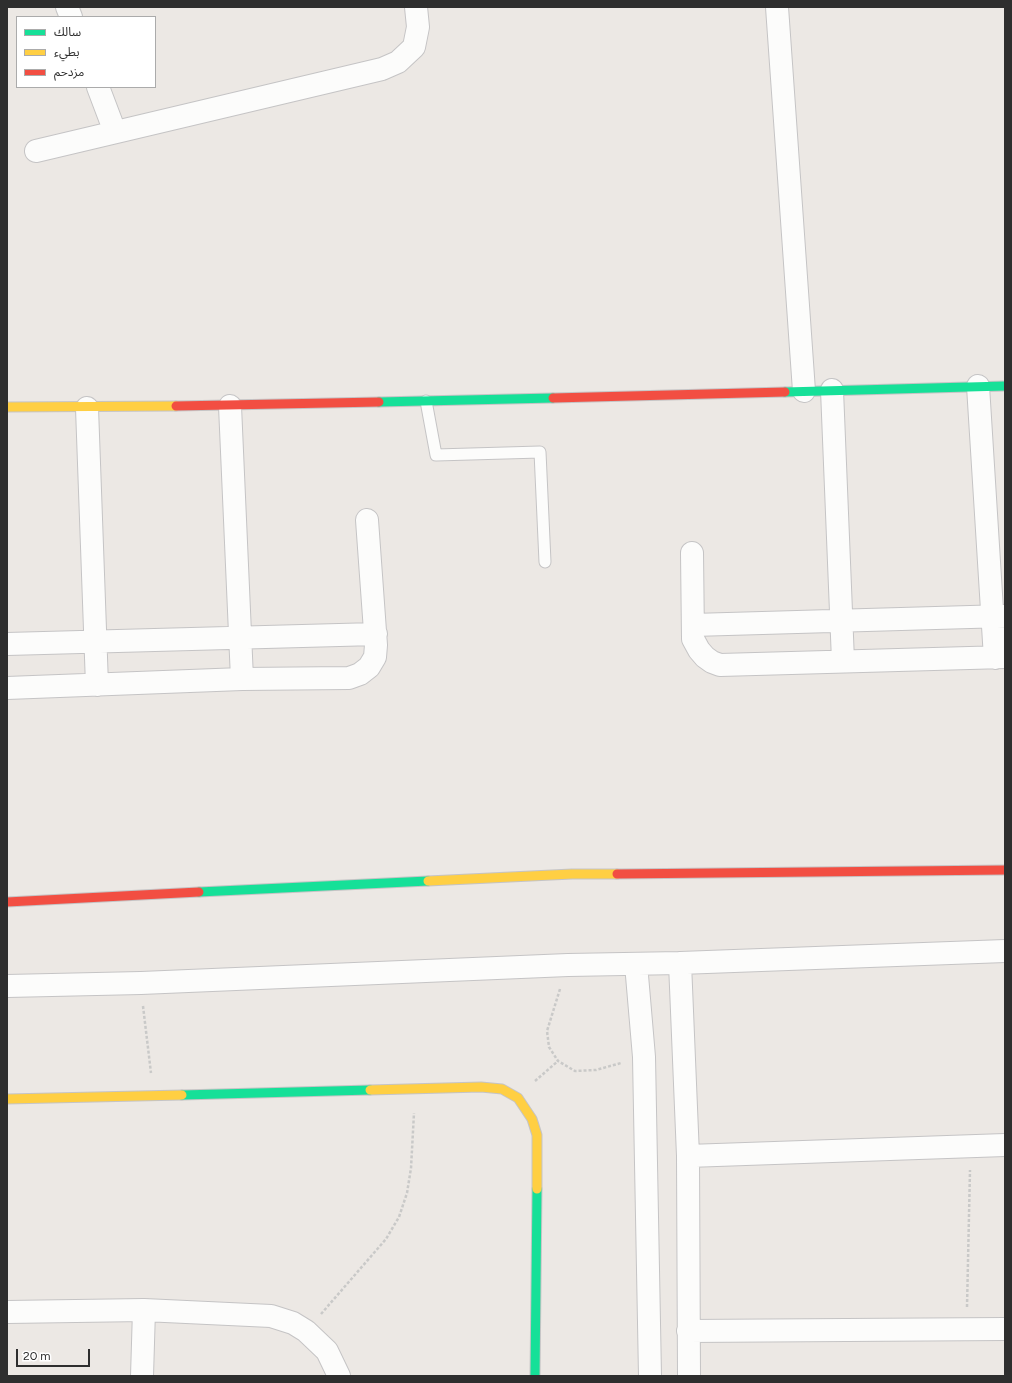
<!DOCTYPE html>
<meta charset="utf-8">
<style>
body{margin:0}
#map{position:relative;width:1012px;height:1383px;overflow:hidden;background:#ece8e4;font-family:Figtree,"Noto Sans Arabic",sans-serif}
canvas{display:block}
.frame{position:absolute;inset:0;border:8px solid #2e2e2e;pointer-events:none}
.legend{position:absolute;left:16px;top:16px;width:140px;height:72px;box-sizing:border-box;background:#fff;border:1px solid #ababab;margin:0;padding:5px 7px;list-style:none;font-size:12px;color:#2e2e2e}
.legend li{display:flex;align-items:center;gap:8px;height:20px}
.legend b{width:20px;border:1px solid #ababab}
.scale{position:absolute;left:16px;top:1349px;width:74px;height:18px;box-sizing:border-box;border:2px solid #2e2e2e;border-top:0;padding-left:5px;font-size:12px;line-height:14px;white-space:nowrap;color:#2e2e2e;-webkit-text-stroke:3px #fff;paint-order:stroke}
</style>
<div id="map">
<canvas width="1012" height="1383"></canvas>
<div class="frame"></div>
<ul class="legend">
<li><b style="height:5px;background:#16e098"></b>سالك</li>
<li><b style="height:5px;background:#ffcf43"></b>بطيء</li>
<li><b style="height:5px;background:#f24e42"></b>مزدحم</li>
</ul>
<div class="scale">20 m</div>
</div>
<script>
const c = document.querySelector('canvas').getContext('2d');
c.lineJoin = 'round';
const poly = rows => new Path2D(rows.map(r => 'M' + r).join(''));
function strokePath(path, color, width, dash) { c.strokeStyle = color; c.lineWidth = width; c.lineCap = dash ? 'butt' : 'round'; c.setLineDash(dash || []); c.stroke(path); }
const lane = poly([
 [426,401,436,455,540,452,545,562]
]);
const street = poly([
 [67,7,71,17],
 [777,7,804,391],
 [98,87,115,132],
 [36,151,382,69,398,62,414,47,418,27,416,7],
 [978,386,995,658],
 [832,390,843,661],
 [230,406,242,679],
 [87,408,97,685],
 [692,553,693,639,699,650,705,657,712,662,720,665,1005,657],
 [693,625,1005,616],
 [7,644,376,634],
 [7,688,242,679,349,678,360,674,369,667,375,657,376,645,367,520],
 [680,963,688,1156,689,1376],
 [636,964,644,1057,650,1376],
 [7,986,141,983,568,965,680,963,1005,951],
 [688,1156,1005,1145],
 [7,1312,144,1310,271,1316,293,1323,306,1331,327,1351,339,1376],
 [688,1331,1005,1329],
 [142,1376,144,1310]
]);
const fast = poly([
 [785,392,1005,386],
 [379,402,553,398],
 [199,892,428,881],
 [182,1095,370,1090],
 [535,1376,537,1189]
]);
const slow = poly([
 [7,407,176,406],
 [428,881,572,874,617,874],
 [370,1090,481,1087,502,1089,518,1098,532,1119,537,1135,537,1189],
 [7,1099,182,1095]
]);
const jam = poly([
 [553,398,785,392],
 [176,406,379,402],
 [617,874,1005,870],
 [7,902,199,892]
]);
strokePath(lane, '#c5c4c5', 13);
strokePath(street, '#c5c4c5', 24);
strokePath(fast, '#c5c4c5', 11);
strokePath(slow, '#c5c4c5', 11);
strokePath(jam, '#c5c4c5', 11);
strokePath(poly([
 [560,989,547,1031,549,1047,558,1061,575,1071,596,1070,621,1063],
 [143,1006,151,1073],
 [535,1081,558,1061],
 [967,1307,970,1170],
 [321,1314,386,1239,399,1217,407,1193,411,1168,414,1113]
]), '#c9c9c8', 2.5, [3, 2]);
strokePath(lane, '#fcfcfb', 11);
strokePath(street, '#fcfcfb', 22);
strokePath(fast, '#16e098', 9);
strokePath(slow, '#ffcf43', 9);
strokePath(jam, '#f24e42', 9);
</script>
